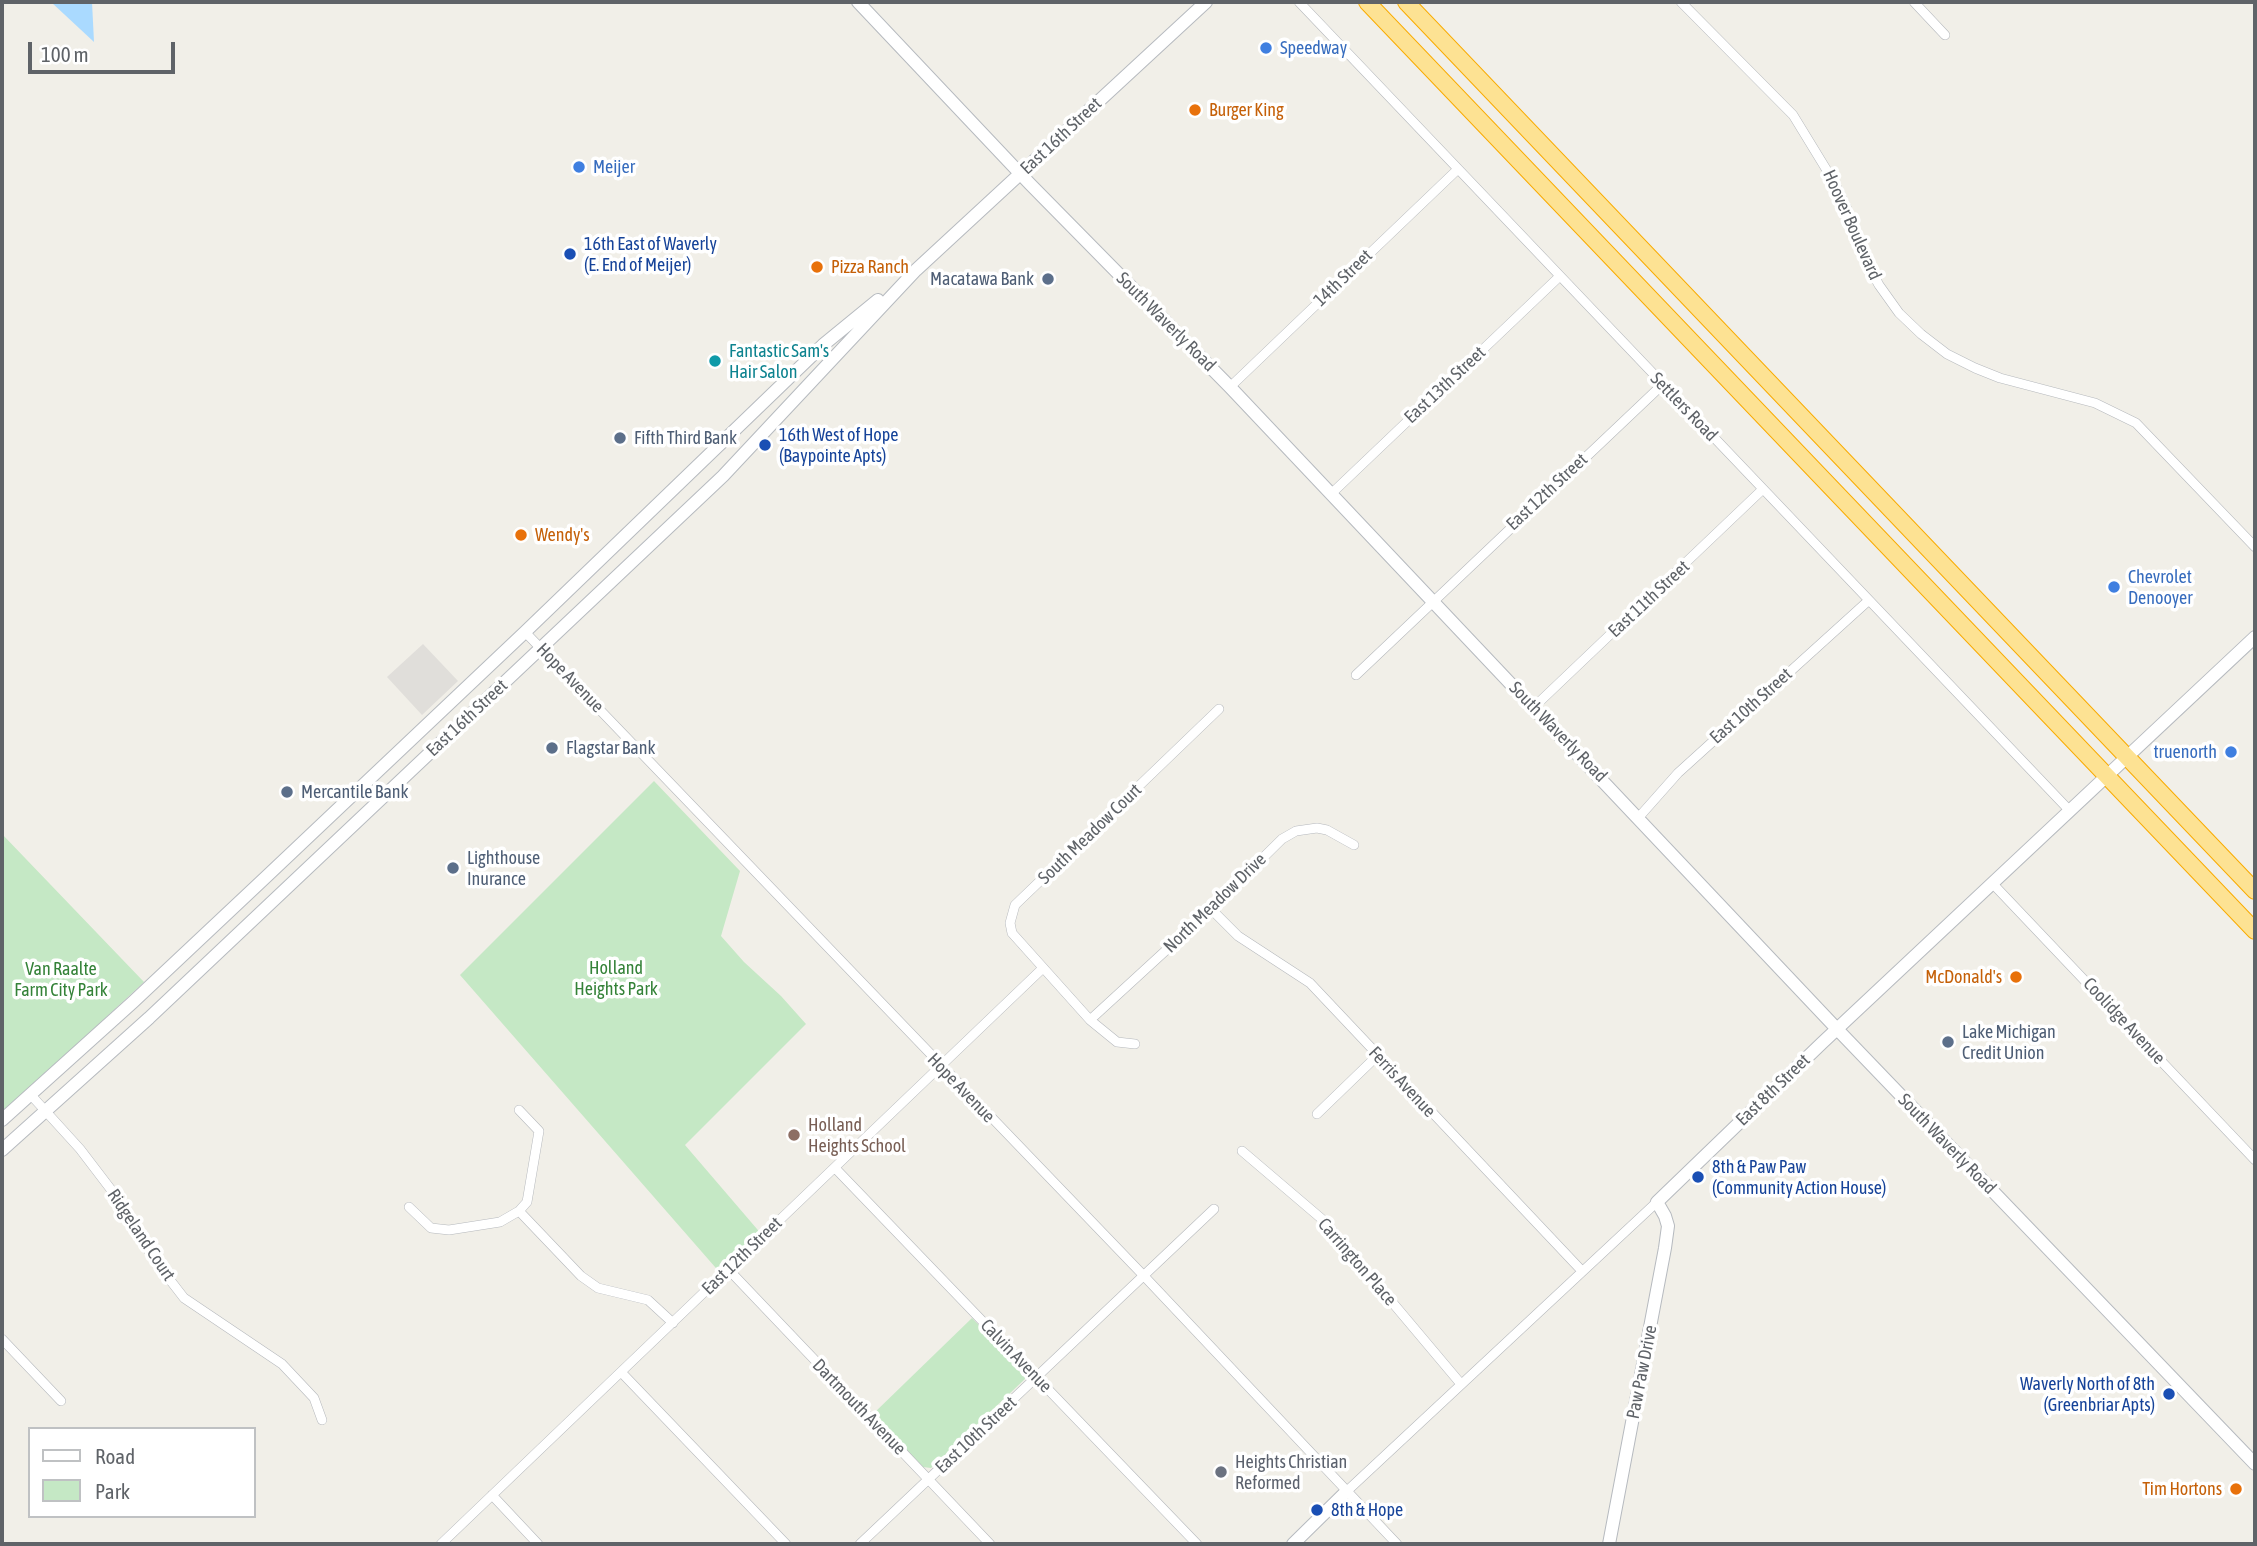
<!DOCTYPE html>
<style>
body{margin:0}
#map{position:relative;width:2257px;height:1546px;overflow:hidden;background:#f1efe8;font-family:"Asap Condensed",sans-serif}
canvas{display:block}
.frame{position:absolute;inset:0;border:4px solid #5f6368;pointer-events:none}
.legend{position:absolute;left:28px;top:1427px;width:228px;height:91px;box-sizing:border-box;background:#fff;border:2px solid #bfc1c3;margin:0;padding:9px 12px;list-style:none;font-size:21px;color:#5f6368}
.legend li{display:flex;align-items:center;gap:14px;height:35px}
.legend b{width:35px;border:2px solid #bfc1c3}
.scale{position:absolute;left:28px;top:42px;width:147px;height:32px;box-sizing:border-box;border:4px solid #5f6368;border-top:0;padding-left:9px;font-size:21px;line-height:24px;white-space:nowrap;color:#5f6368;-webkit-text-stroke:5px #fff;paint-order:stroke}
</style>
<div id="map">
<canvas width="2257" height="1546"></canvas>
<div class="frame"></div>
<ul class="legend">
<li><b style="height:9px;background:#fff"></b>Road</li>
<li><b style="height:19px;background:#c5e8c5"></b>Park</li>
</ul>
<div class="scale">100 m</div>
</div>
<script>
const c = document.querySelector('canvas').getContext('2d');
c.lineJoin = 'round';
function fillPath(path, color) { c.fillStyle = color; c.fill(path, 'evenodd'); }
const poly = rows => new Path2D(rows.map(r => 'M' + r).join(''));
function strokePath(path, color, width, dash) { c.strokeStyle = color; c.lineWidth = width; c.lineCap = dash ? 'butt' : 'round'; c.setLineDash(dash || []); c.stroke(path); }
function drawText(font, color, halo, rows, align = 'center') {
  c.font = font + ' "Asap Condensed",sans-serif'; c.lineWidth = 7; c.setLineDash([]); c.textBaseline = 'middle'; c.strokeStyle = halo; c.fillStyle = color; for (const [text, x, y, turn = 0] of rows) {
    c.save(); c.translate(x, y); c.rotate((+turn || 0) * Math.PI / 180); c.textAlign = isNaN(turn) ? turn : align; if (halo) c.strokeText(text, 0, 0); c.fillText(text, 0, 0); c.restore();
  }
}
fillPath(poly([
 [423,644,458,681,422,715,387,677]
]), '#e0deda');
fillPath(poly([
 [654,781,740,871,721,936,744,962,781,996,806,1024,685,1145,763,1236,722,1275,460,975],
 [2,834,144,982,2,1114],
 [972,1318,1025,1373,1026,1378,931,1468,923,1467,873,1414]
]), '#c5e8c5');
fillPath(poly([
 [51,2,92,2,94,42]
]), '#aadaff');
const street = poly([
 [1299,2,2070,811],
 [1681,2,1793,115,1834,182,1847,209,1864,258,1879,285,1899,313,1921,334,1947,354,1975,368,2000,378,2095,403,2136,423,2255,547],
 [1914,2,1945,35],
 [1230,387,1457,170],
 [1331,494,1560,276],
 [525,632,1144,1276,1397,1544],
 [1356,675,1662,385],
 [1534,707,1763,489],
 [1639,817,1678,773,1868,601],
 [1993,884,2255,1160],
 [1211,909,1238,936,1310,983,1582,1271],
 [1090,1020,1211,909,1282,839,1296,831,1317,828,1327,830,1354,845],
 [1135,1044,1117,1042,1090,1020,1012,933,1010,923,1015,905,1219,709],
 [30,1094,80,1149,122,1204,153,1258,184,1298,282,1364,314,1398,322,1420],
 [1317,1114,1377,1056],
 [1242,1151,1323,1220,1461,1384],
 [835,1168,1197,1544],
 [409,1207,431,1228,449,1230,500,1222,519,1211,527,1202,539,1131,519,1110],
 [519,1211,581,1276,598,1288,648,1300,673,1323],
 [728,1269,990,1544],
 [2,1339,61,1401],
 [621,1372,786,1544],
 [1347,1491,1657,1202],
 [492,1495,538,1544],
 [441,1544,1043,968],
 [860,1544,1214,1209]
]);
const secondary = poly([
 [858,2,1030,184,1230,387,1837,1029,2255,1464],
 [2,1120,133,1002,267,876,525,632,823,345,878,300],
 [2,1150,149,1018,723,476,916,270,1206,2],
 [1293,1544,1347,1491],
 [1609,1544,1665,1248,1668,1226,1665,1216,1657,1202,1822,1043,2255,637]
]);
const highway = poly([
 [1367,2,2255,931],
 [1406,2,2255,891]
]);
strokePath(street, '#b5b8bc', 10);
strokePath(secondary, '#b6babf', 14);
strokePath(highway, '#f9ab00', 18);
strokePath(street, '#fff', 9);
strokePath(secondary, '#fff', 12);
strokePath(highway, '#fde293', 16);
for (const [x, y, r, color] of [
 [1266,48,7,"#3f7fe0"],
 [1195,110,7,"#e8710a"],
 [579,167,7,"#3f7fe0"],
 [570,254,7,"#1a4fb4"],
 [817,267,7,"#e8710a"],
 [1048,279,7,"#5c6f8a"],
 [715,361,7,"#0f9aa8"],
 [620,438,7,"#5c6f8a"],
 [765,445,7,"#1a4fb4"],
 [521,535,7,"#e8710a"],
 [2114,587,7,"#3f7fe0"],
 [552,748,7,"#5c6f8a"],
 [2231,752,7,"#3f7fe0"],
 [287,792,7,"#5c6f8a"],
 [453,868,7,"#5c6f8a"],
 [2016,977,7,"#e8710a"],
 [1948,1042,7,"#5c6f8a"],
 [794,1135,7,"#8d6e63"],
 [1698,1177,7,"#1a4fb4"],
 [2169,1394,7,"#1a4fb4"],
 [1221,1472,7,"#6b7280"],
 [2236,1489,7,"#e8710a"],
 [1317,1510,7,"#1a4fb4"]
]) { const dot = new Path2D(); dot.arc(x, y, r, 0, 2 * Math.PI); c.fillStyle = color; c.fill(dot); strokePath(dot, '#fff', 2.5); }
drawText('18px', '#366cbe', '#fff', [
 ["Speedway",1280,48],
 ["Meijer",593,167],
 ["Chevrolet",2128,577],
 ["Denooyer",2128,598],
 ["truenorth",2217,752,"right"]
], 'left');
drawText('18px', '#c56008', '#fff', [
 ["Burger King",1209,110],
 ["Pizza Ranch",831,267],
 ["Wendy's",535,535],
 ["McDonald's",2002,977,"right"],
 ["Tim Hortons",2222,1489,"right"]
], 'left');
drawText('18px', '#5f6368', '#fff', [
 ["East 16th Street",1061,136,-43],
 ["Hoover Boulevard",1852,225,66],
 ["14th Street",1343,278,-44],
 ["South Waverly Road",1166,322,45],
 ["East 13th Street",1445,385,-43],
 ["Settlers Road",1684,407,46],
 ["East 12th Street",1547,492,-43],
 ["East 11th Street",1649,599,-43],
 ["Hope Avenue",570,678,46],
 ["East 10th Street",1751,706,-42],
 ["East 16th Street",467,718,-43],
 ["South Waverly Road",1558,732,46],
 ["South Meadow Court",1090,834,-44],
 ["North Meadow Drive",1215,903,-44],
 ["Coolidge Avenue",2124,1021,47],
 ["Ferris Avenue",1402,1082,47],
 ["Hope Avenue",961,1088,46],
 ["East 8th Street",1773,1090,-44],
 ["South Waverly Road",1947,1144,46],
 ["Ridgeland Court",141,1235,56],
 ["East 12th Street",742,1256,-44],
 ["Carrington Place",1357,1262,49],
 ["Calvin Avenue",1016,1356,46],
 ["Paw Paw Drive",1642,1372,-79],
 ["Dartmouth Avenue",859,1407,46],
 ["East 10th Street",976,1435,-43]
]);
drawText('18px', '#164399', '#fff', [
 ["16th East of Waverly",584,244],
 ["(E. End of Meijer)",584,265],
 ["16th West of Hope",779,435],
 ["(Baypointe Apts)",779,456],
 ["8th & Paw Paw",1712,1167],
 ["(Community Action House)",1712,1188],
 ["Waverly North of 8th",2155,1384,"right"],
 ["(Greenbriar Apts)",2155,1405,"right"],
 ["8th & Hope",1331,1510]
], 'left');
drawText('18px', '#4e5e75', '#fff', [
 ["Macatawa Bank",1034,279,"right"],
 ["Fifth Third Bank",634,438],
 ["Flagstar Bank",566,748],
 ["Mercantile Bank",301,792],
 ["Lighthouse",467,858],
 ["Inurance",467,879],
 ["Lake Michigan",1962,1032],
 ["Credit Union",1962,1053]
], 'left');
drawText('18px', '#0d838f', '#fff', [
 ["Fantastic Sam's",729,351],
 ["Hair Salon",729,372]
], 'left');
drawText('18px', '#348238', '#fff', [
 ["Holland",616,968],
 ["Heights Park",616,989],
 ["Van Raalte",61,969],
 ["Farm City Park",61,990]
]);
drawText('18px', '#785e54', '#fff', [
 ["Holland",808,1125],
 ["Heights School",808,1146]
], 'left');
drawText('18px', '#5b616d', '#fff', [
 ["Heights Christian",1235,1462],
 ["Reformed",1235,1483]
], 'left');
</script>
